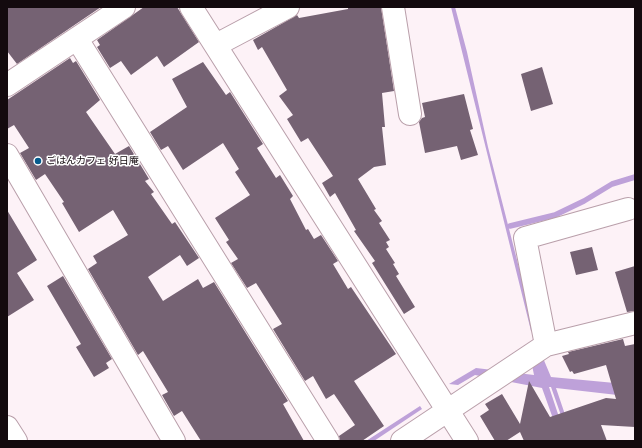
<!DOCTYPE html>
<meta charset="utf-8">
<style>
body{margin:0}
#map{position:relative;width:642px;height:448px;overflow:hidden;background:#fdf2f7;font-family:"PT Sans",sans-serif}
canvas{display:block}
.frame{position:absolute;inset:0;border:8px solid #130a0e;pointer-events:none}
</style>
<div id="map">
<canvas width="642" height="448"></canvas>
<div class="frame"></div>
</div>
<script>
const c = document.querySelector('canvas').getContext('2d');
c.lineJoin = 'round';
function fillPath(path, color) { c.fillStyle = color; c.fill(path, 'evenodd'); }
const poly = rows => new Path2D(rows.map(r => 'M' + r).join(''));
function strokePath(path, color, width, dash) { c.strokeStyle = color; c.lineWidth = width; c.lineCap = dash ? 'butt' : 'round'; c.setLineDash(dash || []); c.stroke(path); }
function drawText(font, color, halo, rows, align = 'center') {
  c.font = font + ' "PT Sans","Noto Sans JP",sans-serif'; c.lineWidth = 3; c.setLineDash([]); c.textBaseline = 'middle'; c.strokeStyle = halo; c.fillStyle = color; for (const [text, x, y, turn = 0] of rows) {
    c.save(); c.translate(x, y); c.rotate((+turn || 0) * Math.PI / 180); c.textAlign = isNaN(turn) ? turn : align; if (halo) c.strokeText(text, 0, 0); c.fillText(text, 0, 0); c.restore();
  }
}
fillPath(poly([
 [451,7,455,7,467,52,488,147,535,330,531,331],
 [543,358,551,377,615,383,635,397,556,388,574,441,570,441,551,387,549,387,567,441,561,441,542,388,475,375,458,385,449,384,476,368,534,375,532,365],
 [420,406,422,409,374,441,366,441]
]), '#bea1d9');
strokePath(poly([
 [510,226,555,215,584,201,612,184,635,177]
]), '#bea1d9', 5.5);
fillPath(poly([
 [7,7,101,7,17,64,7,51],
 [144,7,177,7,199,42,164,67,157,56,131,75,121,61,110,68,97,47,100,45,97,40],
 [348,7,381,7,394,91,382,93,385,127,382,127,386,165,374,167,358,179,376,209,374,210,382,221,379,223,390,240,386,242,389,247,386,249,395,263,393,264,399,274,396,276,415,307,404,314,372,263,375,261,354,231,356,230,335,193,330,197,322,183,333,176,308,138,301,142,287,119,293,115,279,96,287,90,262,47,258,50,253,40,297,15,299,18,348,9],
 [70,58,73,63,76,61,100,100,86,112,115,154,129,146,149,179,145,181,154,192,151,194,172,224,175,222,199,258,187,266,180,255,148,277,163,301,198,279,203,288,214,282,288,401,283,404,304,441,201,441,182,411,174,416,162,395,168,392,143,351,138,355,88,269,97,263,93,256,128,235,113,210,79,232,62,203,64,202,45,174,36,180,20,153,29,148,14,125,7,129,7,100],
 [203,62,226,95,230,92,263,144,257,148,276,178,280,175,293,196,290,199,306,230,308,229,314,239,321,235,338,261,333,264,348,289,351,287,396,354,354,381,384,426,362,441,340,441,339,436,355,425,334,394,326,399,313,376,305,381,273,329,282,324,256,283,247,288,231,263,238,259,226,242,229,240,215,218,250,195,235,172,239,169,223,143,183,170,168,146,161,150,150,132,187,107,172,79],
 [542,67,553,104,531,111,521,74],
 [464,94,473,129,470,130,478,155,461,160,457,146,425,153,419,122,422,118,425,117,422,103],
 [7,210,37,260,17,273,34,300,7,317],
 [592,247,598,270,576,275,570,252],
 [635,266,635,311,627,312,615,272],
 [63,276,112,359,106,363,109,368,94,377,76,347,81,344,47,286],
 [623,339,625,346,635,344,635,427,601,425,607,441,524,441,520,432,506,441,495,441,480,416,489,410,485,404,502,394,520,424,529,381,550,417,606,398,616,399,606,365,574,374,572,371,570,372,562,356,569,354,568,352]
]), '#756273');
const street = poly([
 [191,7,467,441],
 [393,7,410,114],
 [77,39,328,441],
 [216,45,288,7],
 [7,85,124,7],
 [7,155,174,441],
 [546,345,525,238,628,209],
 [7,427,16,441],
 [402,441,546,345,635,323]
]);
strokePath(street, '#b99faa', 24);
strokePath(street, '#fff', 22);
for (const [x, y, r, color] of [
 [38,161,4,"#055b8d"]
]) { const dot = new Path2D(); dot.arc(x, y, r, 0, 2 * Math.PI); c.fillStyle = color; c.fill(dot); strokePath(dot, '#fff', 1.5); }
drawText('10px', '#130a0e', '#fff', [
 ["ごはんカフェ 好日庵",46,161]
], 'left');
</script>
